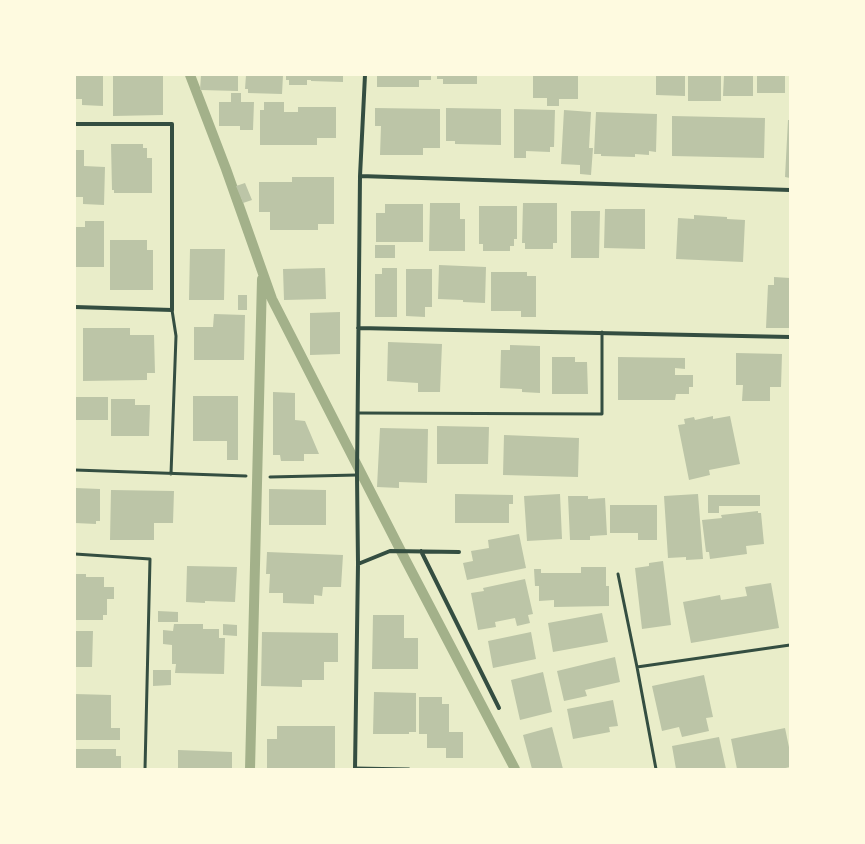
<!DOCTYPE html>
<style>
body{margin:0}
#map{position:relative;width:865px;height:844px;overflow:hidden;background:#e9edc9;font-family:Ubuntu,sans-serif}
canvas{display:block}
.frame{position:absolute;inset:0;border:76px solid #fefae0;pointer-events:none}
</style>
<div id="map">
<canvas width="865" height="844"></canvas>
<div class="frame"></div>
</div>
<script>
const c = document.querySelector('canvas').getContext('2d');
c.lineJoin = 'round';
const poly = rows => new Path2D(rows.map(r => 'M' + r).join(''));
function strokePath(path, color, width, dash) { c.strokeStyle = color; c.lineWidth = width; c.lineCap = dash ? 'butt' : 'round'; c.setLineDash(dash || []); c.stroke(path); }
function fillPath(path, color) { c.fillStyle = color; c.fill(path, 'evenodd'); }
strokePath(poly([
 [190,75,226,169,272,299,405,559,515,769],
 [250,769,262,279]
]), '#a3b18a', 10);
fillPath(poly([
 [75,75,103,75,103,106,82,105,82,99,75,99],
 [113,75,163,75,163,115,113,116],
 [201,75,238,75,238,91,200,90],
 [246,75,283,75,282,94,248,93,248,89,245,89],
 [286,75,343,75,343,82,311,81,311,80,307,80,307,85,289,85,289,80,286,80],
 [377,75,431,75,431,80,419,80,419,87,377,87],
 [437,75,477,75,477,84,443,84,443,79,437,79],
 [533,75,578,75,578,99,559,99,559,106,547,106,547,98,533,98],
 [656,75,685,75,685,96,656,95],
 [688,75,721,75,721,101,688,101],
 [724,75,753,75,753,96,723,96],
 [757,75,785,75,785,93,757,93],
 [231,93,241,93,241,102,254,102,253,130,240,130,240,126,219,126,219,102,231,102],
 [264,102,284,102,284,112,298,112,298,107,336,107,336,138,317,138,317,145,260,145,260,110,264,110],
 [375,108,440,109,440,148,423,148,423,155,380,155,381,126,375,126],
 [446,108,501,109,501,145,455,144,455,141,446,141],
 [514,109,555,110,554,147,550,147,550,152,526,151,526,158,514,158],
 [564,110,591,112,589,148,593,148,591,175,580,174,580,165,561,164],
 [596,112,657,114,656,152,649,151,649,155,635,154,635,157,601,156,601,154,594,154],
 [672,116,765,118,764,158,672,156],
 [788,120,790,120,790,178,785,177],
 [111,144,143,144,143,148,147,148,147,158,152,158,152,193,114,193,114,190,112,190],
 [75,150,84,150,84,166,105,167,104,205,83,204,83,197,75,197],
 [292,177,334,177,334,224,318,224,318,230,270,230,270,212,259,212,259,182,292,182],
 [245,183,252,200,243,203,236,186],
 [430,203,460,203,460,219,465,219,465,251,429,251],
 [523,203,557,203,557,243,553,243,553,249,525,249,525,243,522,243],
 [385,204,423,204,423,242,376,242,376,213,385,213],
 [479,206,517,206,517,239,514,239,514,246,510,246,510,251,483,251,483,244,479,244],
 [605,209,645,209,645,249,604,248],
 [571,211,600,211,599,258,571,258],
 [694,215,727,217,727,219,745,220,743,262,676,259,678,218,694,219],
 [85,221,104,221,104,267,75,267,75,227,85,227],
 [110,240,147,240,147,250,153,250,153,290,110,290],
 [375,245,395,245,395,258,375,258],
 [190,249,225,249,224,300,189,300],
 [439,265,486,267,485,303,463,302,463,300,438,299],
 [325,268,326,299,284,300,283,269],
 [382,268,397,268,397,317,375,317,375,274,382,274],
 [406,269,432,269,432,307,425,307,425,317,406,316],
 [491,272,527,272,527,276,536,276,536,317,521,317,521,311,491,311],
 [774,277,790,278,790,328,766,328,768,285,774,285],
 [238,295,247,295,247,310,238,310],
 [340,312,340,354,310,355,310,313],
 [214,314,245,315,244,360,194,360,194,327,213,327],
 [83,328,130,328,130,335,154,335,155,373,147,373,147,380,83,381],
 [388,342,442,344,440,392,418,392,418,383,387,381],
 [510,345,540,346,540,393,522,392,522,389,500,388,501,350,510,350],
 [736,353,782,354,781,387,770,387,770,401,742,401,743,385,736,385],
 [552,357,575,357,575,362,587,362,588,394,552,394],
 [618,357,685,358,685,369,675,368,675,375,693,375,693,387,689,387,689,394,676,394,675,400,618,400],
 [273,392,295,393,295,420,305,421,319,454,304,454,304,461,281,461,280,455,273,455],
 [193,396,238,396,238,460,227,460,227,441,193,441],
 [75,397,108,397,108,420,75,420],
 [111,399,135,399,135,405,150,405,149,436,111,436],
 [713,416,713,419,730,416,740,464,709,470,710,475,689,480,678,425,685,424,684,419,694,417,695,420],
 [437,426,489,427,488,464,437,464],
 [380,428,428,429,427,483,399,482,399,488,377,487],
 [504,435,579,438,578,477,503,475],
 [75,488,100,489,100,521,96,521,96,524,75,523],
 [269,489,326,490,326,525,269,525],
 [111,490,174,491,173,523,154,523,154,540,110,540],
 [455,494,513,495,513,504,509,504,509,523,455,523],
 [560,494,562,539,527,541,524,496],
 [698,494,703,559,686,560,686,557,668,558,664,496],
 [708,495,760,495,760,506,719,506,719,513,708,513],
 [568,496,588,496,588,499,605,498,607,535,590,536,590,540,570,540],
 [610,505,657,505,657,540,638,540,638,533,610,533],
 [758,511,758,513,761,513,764,544,746,546,747,554,710,559,709,552,706,552,702,520,722,518,721,515],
 [519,534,526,568,467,580,463,563,473,561,471,551,489,548,488,540],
 [267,552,343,555,341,587,323,587,322,596,314,595,314,604,283,603,283,593,269,593,270,574,266,574],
 [663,561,671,625,642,629,635,568,649,566,649,563],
 [187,566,237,567,235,602,205,601,205,603,186,602],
 [581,567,606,567,606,586,609,586,609,606,554,607,554,600,539,601,539,586,535,586,534,569,541,569,541,573,581,573],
 [75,574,86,574,86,577,104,577,104,587,114,587,114,599,107,599,107,615,103,615,103,620,75,620],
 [525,579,533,614,528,615,530,623,517,626,515,618,495,622,496,627,478,630,471,593,484,591,483,588],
 [771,583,779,628,691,643,683,602,720,595,721,600,747,596,745,587],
 [158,611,178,612,178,622,158,622],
 [602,613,608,642,553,652,548,623],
 [373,615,404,615,404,638,418,638,418,669,372,669],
 [174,624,203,624,203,629,219,629,219,638,225,638,224,674,175,673,176,664,172,664,172,645,163,644,163,630,173,631],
 [223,624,237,625,237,636,223,635],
 [75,631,93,631,92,667,75,667],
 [262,632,338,633,338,662,324,662,324,680,302,680,302,687,261,686],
 [531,632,536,659,493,668,488,641],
 [615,657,620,682,585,690,587,696,564,701,557,671],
 [153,670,171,670,171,685,153,686],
 [543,672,552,712,520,720,511,680],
 [704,675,713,717,706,718,709,731,682,737,679,727,662,731,652,686],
 [374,692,416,693,416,732,409,732,409,734,373,734],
 [75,694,111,695,111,728,120,728,120,740,75,740],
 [419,697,442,697,442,704,449,704,449,732,463,732,463,758,446,758,446,748,427,748,427,734,419,734],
 [613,700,618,726,609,727,610,732,573,739,567,709],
 [277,726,335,726,335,768,267,768,267,739,277,739],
 [552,727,563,769,532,769,523,735],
 [785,728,790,752,790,767,781,769,737,769,731,739],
 [719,737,726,769,676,769,672,746],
 [75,749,116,749,116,756,121,756,121,769,75,769],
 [178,750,232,752,232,769,178,769]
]), '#bcc5a7');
strokePath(poly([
 [358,413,602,414,602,332],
 [75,470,246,476],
 [171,474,176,336,172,310],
 [270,477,357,475],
 [75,554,150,559,145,769],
 [618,574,637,667,656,769],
 [637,667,790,645],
 [355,768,409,769]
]), '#344e41', 3);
strokePath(poly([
 [75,124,172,124,172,310,75,307],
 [360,176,790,190],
 [358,328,790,337],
 [421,551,499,708],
 [358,564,390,551,459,552],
 [355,769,358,564,357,475,360,176,365,75]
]), '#344e41', 4);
</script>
